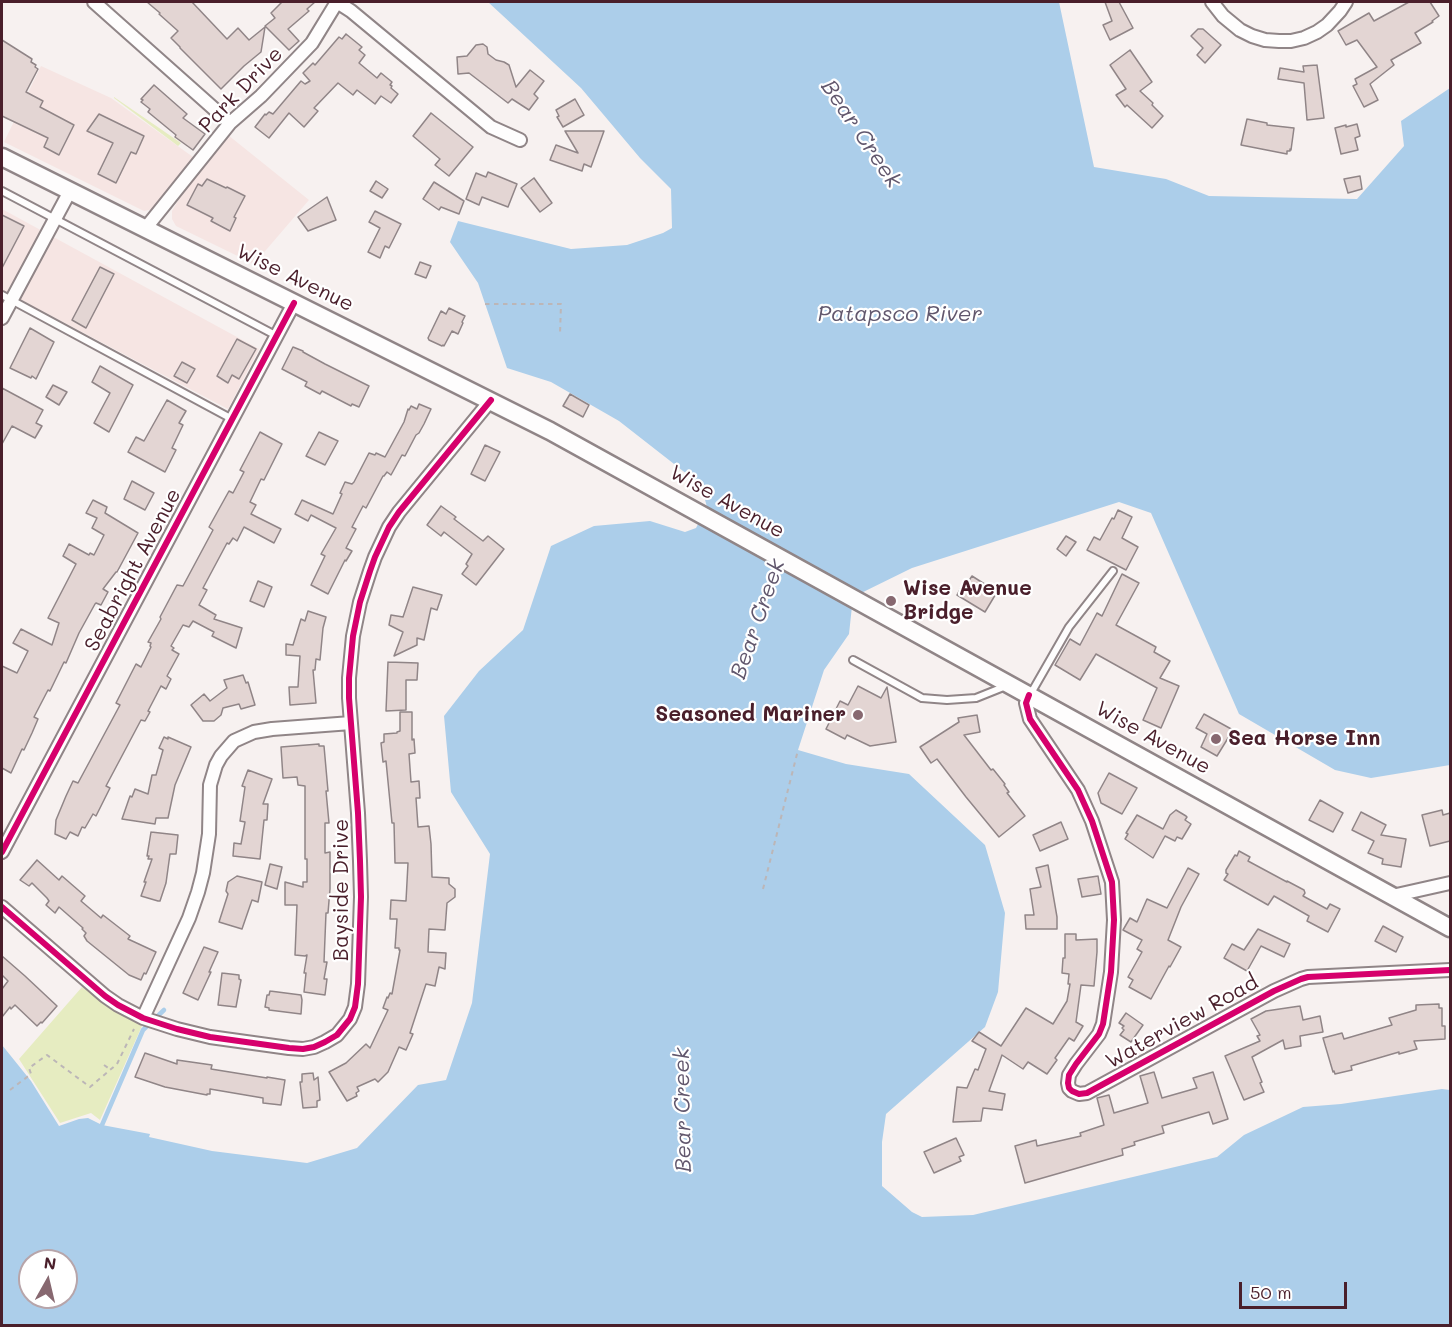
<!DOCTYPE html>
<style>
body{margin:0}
#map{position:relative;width:1452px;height:1327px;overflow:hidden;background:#f7f1f0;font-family:Mali,sans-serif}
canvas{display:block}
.frame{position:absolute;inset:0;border:3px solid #4a1f2b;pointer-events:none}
.north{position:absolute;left:18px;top:1249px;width:60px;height:60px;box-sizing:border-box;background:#fff;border:2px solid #b7a5aa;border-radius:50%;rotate:8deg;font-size:16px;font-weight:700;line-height:24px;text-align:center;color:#4a1f2b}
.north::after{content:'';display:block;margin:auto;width:21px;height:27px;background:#876870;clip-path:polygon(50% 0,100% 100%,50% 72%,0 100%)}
.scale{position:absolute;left:1239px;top:1282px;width:108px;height:27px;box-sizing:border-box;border:3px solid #4a1f2b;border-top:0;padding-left:8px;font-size:18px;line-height:21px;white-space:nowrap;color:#4a1f2b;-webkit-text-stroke:4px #fff;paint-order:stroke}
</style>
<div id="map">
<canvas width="1452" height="1327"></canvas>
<div class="frame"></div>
<div class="north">N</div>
<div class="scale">50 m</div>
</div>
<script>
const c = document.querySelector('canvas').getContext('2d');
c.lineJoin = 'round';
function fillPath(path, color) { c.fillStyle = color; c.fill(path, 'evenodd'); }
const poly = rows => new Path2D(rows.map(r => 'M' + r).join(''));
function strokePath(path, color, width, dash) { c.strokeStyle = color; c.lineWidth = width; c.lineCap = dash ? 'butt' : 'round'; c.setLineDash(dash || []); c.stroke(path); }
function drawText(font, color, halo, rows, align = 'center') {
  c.font = font + ' Mali,sans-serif'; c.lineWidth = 4.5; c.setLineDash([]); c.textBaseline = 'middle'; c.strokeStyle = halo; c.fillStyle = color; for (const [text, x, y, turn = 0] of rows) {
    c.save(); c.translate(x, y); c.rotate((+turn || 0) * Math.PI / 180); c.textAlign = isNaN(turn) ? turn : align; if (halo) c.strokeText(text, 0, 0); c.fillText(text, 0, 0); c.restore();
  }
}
fillPath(poly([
 [41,66,111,98,193,157,154,209,144,211,4,142],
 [228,135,309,200,254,264,176,226,172,219,172,211,179,199,204,165],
 [2,209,259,349,228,409,2,290]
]), '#f6e5e3');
fillPath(poly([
 [114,97,181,143,178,146,114,98],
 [82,987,142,1026,100,1120,91,1113,60,1123,19,1059]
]), '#e6ecc1');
fillPath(poly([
 [488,2,1059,2,1094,167,1166,179,1209,196,1357,199,1404,146,1401,121,1450,88,1450,765,1371,778,1335,770,1239,714,1151,513,1119,502,912,568,853,597,849,634,824,670,798,750,846,764,909,774,985,845,1005,913,998,992,985,1027,886,1114,882,1142,882,1186,912,1212,922,1217,973,1215,1217,1157,1244,1135,1303,1107,1341,1104,1442,1089,1450,1090,1450,1325,2,1325,2,1045,31,1081,59,1126,79,1119,88,1118,102,1125,150,1134,149,1137,212,1151,307,1163,357,1148,418,1085,446,1080,472,1003,490,854,451,792,444,716,479,671,523,630,551,546,594,526,650,521,685,532,696,528,707,507,704,496,692,478,619,421,551,382,507,368,478,283,450,242,458,221,571,249,627,245,663,233,672,228,671,189,640,158,581,88],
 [30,1261,66,1261,66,1297,30,1297]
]), '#acceea');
strokePath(poly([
 [102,1125,143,1030,164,1010]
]), '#acceea', 4.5);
const building = poly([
 [147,2,192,2,227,39,238,28,249,40,265,27,261,52,244,66,221,89,180,48,180,47,171,38,178,31,159,14,160,13,147,2],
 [282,2,315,2,307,9,309,11,288,29,299,41,289,50,265,26,275,18,271,13,282,2],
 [1105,2,1119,2,1133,28,1110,40,1103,25,1112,21,1105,2],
 [1409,2,1430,2,1439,16,1432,21,1433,22,1415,33,1421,43,1391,60,1394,65,1370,84,1378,100,1364,107,1353,86,1357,84,1355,79,1377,67,1357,40,1346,45,1338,31,1369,13,1374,21,1409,2],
 [1198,29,1203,29,1221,45,1205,63,1197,55,1203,48,1191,36,1198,29],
 [346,34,362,47,359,50,365,55,359,63,377,78,381,73,392,82,390,85,392,86,391,88,398,94,391,103,381,96,375,104,357,90,353,95,338,83,314,108,318,111,304,127,289,113,269,138,255,127,265,114,266,115,269,112,273,114,301,81,305,84,310,81,303,73,313,63,315,65,339,37,342,39,346,34],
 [2,40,32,59,31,62,36,65,35,67,38,69,26,92,43,101,40,107,74,125,59,155,44,147,48,138,2,116,2,40],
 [483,44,487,47,488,54,496,60,504,62,509,65,516,87,530,70,544,81,534,94,538,98,529,110,512,99,508,103,469,73,458,74,457,57,467,56,476,45,483,44],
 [1130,50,1152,82,1140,91,1153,103,1152,105,1163,116,1152,128,1127,105,1125,107,1116,95,1126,89,1110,65,1130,50],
 [1317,65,1324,118,1307,120,1304,83,1278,79,1280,68,1304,72,1303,66,1317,65],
 [154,85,187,114,183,118,205,134,193,150,175,137,176,135,148,112,150,109,141,102,143,100,141,99,154,85],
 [575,99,584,115,563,127,557,117,559,116,556,110,575,99],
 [431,113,473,147,449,176,435,165,440,159,413,136,431,113],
 [99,114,144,136,136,154,131,152,116,183,98,174,113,143,87,131,99,114],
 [1247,119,1267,123,1267,125,1294,128,1291,150,1290,149,1290,151,1287,151,1287,154,1241,145,1247,119],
 [1357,124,1360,136,1355,138,1358,150,1341,154,1335,128,1346,125,1346,127,1357,124],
 [565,131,604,131,591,167,584,164,582,171,550,160,556,145,578,153,565,131],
 [488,172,517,184,508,207,482,197,479,205,466,199,476,173,486,177,488,172],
 [1360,176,1362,189,1348,193,1344,179,1360,176],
 [534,178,552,203,540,212,521,188,534,178],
 [207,179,226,188,227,187,245,196,234,217,236,218,230,231,211,221,213,218,187,205,198,184,202,186,207,179],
 [376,181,388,189,382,198,370,191,376,181],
 [434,182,464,201,459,214,441,207,439,210,423,199,434,182],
 [327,197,336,220,308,231,298,217,327,197],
 [375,211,401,224,389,248,385,246,380,258,368,252,380,228,369,222,375,211],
 [2,215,24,226,2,268,2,215],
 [420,262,431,266,426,278,415,274,420,262],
 [100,267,114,274,86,328,72,320,100,267],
 [449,308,465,316,462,322,463,323,458,334,452,331,444,346,443,345,442,346,429,340,428,338,441,311,446,314,449,308],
 [30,328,54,342,36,379,32,376,31,378,10,368,30,328],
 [237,339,256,349,239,379,232,375,228,383,217,376,237,339],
 [293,347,303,351,303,352,325,364,369,386,359,407,352,404,351,406,322,391,320,394,305,386,307,382,282,369,293,347],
 [182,362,195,369,187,383,174,376,182,362],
 [100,366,133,385,109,432,94,423,110,393,92,382,100,366],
 [53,385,67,392,59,405,46,397,53,385],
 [2,388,43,410,36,423,42,426,35,438,12,426,2,444,2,388],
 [570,394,589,405,583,417,563,406,570,394],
 [167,400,186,411,179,423,183,425,172,448,176,450,165,472,128,452,136,437,144,441,167,400],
 [419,404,431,409,424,424,419,433,416,435,405,456,402,455,391,475,387,472,384,476,383,476,366,508,363,506,352,527,356,529,346,548,352,551,346,561,345,560,328,594,311,585,325,556,321,554,336,528,311,515,308,521,295,514,302,500,333,514,342,494,340,493,345,482,352,484,354,482,369,453,375,455,376,453,385,457,404,422,408,409,409,410,411,406,417,409,419,404],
 [260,432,282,444,264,480,261,479,250,502,256,505,251,514,281,529,274,543,244,527,237,541,233,538,229,544,227,543,203,588,207,590,199,605,216,615,214,619,242,628,236,648,212,636,214,632,193,621,189,627,183,625,171,646,174,648,172,650,179,654,167,676,171,679,166,689,161,686,148,711,150,712,145,721,141,720,106,786,110,788,96,816,93,814,85,828,82,827,78,836,70,832,66,839,55,834,56,820,66,796,73,781,78,783,120,705,116,703,136,664,141,667,151,647,150,646,151,643,148,642,161,619,160,617,177,585,183,586,213,530,209,527,229,491,233,493,244,472,240,470,260,432],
 [319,432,338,441,325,465,306,456,319,432],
 [485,445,500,452,485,481,471,474,485,445],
 [132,481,154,493,145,510,124,499,132,481],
 [93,500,107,507,105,513,138,533,117,572,116,572,103,589,108,592,101,605,96,603,95,604,79,633,66,663,64,662,50,691,48,690,34,717,38,719,32,733,24,750,22,749,11,773,2,768,2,666,17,673,28,651,13,643,21,629,52,645,59,623,48,618,76,564,63,556,69,544,89,555,90,553,94,555,104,535,92,528,97,518,86,513,93,500],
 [441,506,456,517,454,519,483,541,488,536,504,549,476,585,462,574,468,566,466,564,472,554,444,532,441,536,427,525,441,506],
 [1118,510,1132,517,1122,538,1138,547,1126,570,1087,550,1094,537,1100,540,1112,518,1114,519,1118,510],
 [1066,536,1076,542,1066,556,1057,549,1066,536],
 [1122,574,1139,583,1116,625,1156,647,1154,652,1170,661,1160,678,1179,686,1161,728,1143,720,1157,688,1096,654,1080,680,1055,665,1070,639,1080,645,1097,613,1102,616,1122,574],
 [972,576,997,592,985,612,957,595,965,580,968,582,972,576],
 [258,581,272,587,264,607,250,601,258,581],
 [413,587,442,595,437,610,431,608,424,640,417,638,417,645,394,656,403,632,389,625,391,615,403,617,413,587],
 [308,611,326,617,323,628,320,660,316,659,315,670,313,670,316,703,290,705,289,687,298,687,300,656,286,655,286,644,293,645,301,619,305,621,308,611],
 [388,662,418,663,417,680,406,680,406,710,386,711,388,662],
 [243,675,246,683,248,682,255,705,241,709,239,704,223,708,221,715,214,721,203,721,191,705,204,694,210,701,227,688,224,680,243,675],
 [858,686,881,698,887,687,896,742,870,746,847,735,845,739,826,729,840,701,848,705,858,686],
 [400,712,412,712,412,740,414,739,415,753,409,754,411,782,419,781,420,798,416,798,418,827,429,826,431,844,432,877,449,878,449,884,455,889,455,897,447,903,445,930,429,929,428,952,446,953,445,969,439,967,435,986,426,984,410,1033,413,1034,406,1050,399,1047,388,1072,378,1082,375,1079,357,1087,359,1091,356,1093,357,1096,347,1101,329,1072,346,1063,366,1044,370,1048,388,1010,383,1008,387,997,388,998,390,993,392,994,400,950,399,950,399,948,395,948,397,919,390,919,391,900,406,901,408,863,395,863,394,823,392,823,386,761,383,762,381,743,384,742,384,734,397,733,397,732,400,731,400,712],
 [1204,714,1233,730,1217,756,1201,747,1207,734,1196,728,1204,714],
 [977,715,980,732,964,735,991,770,993,769,1005,784,1004,785,1009,792,1007,793,1025,816,999,837,966,797,937,759,931,763,920,747,959,722,958,718,977,715],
 [164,737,168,739,168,737,191,747,175,785,168,818,156,818,155,824,122,819,130,796,132,797,135,789,148,794,152,775,156,775,163,750,159,748,164,737],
 [319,744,319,746,324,746,328,791,326,791,329,823,325,823,325,853,330,852,330,889,328,913,326,913,324,962,327,962,324,979,327,979,325,995,304,992,306,973,304,973,307,955,305,956,295,955,297,905,285,905,285,882,303,887,303,882,307,882,307,859,305,859,305,786,298,785,297,777,283,778,281,747,319,744],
 [248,770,272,779,263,804,268,804,267,820,264,820,260,859,233,856,234,843,241,844,245,822,240,821,245,787,242,786,248,770],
 [1109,773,1137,788,1122,814,1101,803,1098,793,1109,773],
 [1320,800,1343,813,1333,832,1309,820,1320,800],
 [1176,810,1186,816,1187,817,1185,820,1191,824,1182,839,1177,837,1175,841,1165,836,1153,858,1125,839,1128,834,1126,833,1137,815,1163,829,1170,815,1176,810],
 [1442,810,1443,815,1450,813,1450,841,1430,846,1422,815,1442,810],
 [1361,812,1386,825,1381,835,1406,839,1401,867,1382,864,1383,859,1368,853,1374,841,1352,830,1361,812],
 [1061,822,1068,839,1040,851,1033,835,1061,822],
 [151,832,178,835,176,854,170,854,166,883,160,901,158,901,141,896,146,882,144,882,152,859,148,859,149,856,147,856,151,832],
 [1239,851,1250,857,1248,861,1287,882,1287,881,1304,890,1305,893,1303,896,1327,909,1330,904,1340,909,1328,932,1307,921,1309,916,1274,896,1268,905,1224,880,1228,874,1226,873,1226,870,1235,855,1237,856,1239,851],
 [37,860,59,880,62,876,85,896,81,901,101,918,103,915,130,936,128,939,156,952,146,974,144,973,141,980,129,975,87,941,84,936,86,933,82,929,83,928,59,907,55,913,46,905,49,901,47,898,32,883,29,886,20,880,37,860],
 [270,864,282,867,277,889,265,885,270,864],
 [1048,865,1057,917,1057,929,1026,929,1025,915,1034,915,1030,889,1041,887,1036,868,1048,865],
 [1188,868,1199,874,1181,907,1168,940,1181,947,1170,967,1169,966,1151,999,1129,987,1133,980,1128,977,1142,952,1137,949,1142,940,1123,930,1130,918,1137,922,1147,899,1167,908,1188,868],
 [237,876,262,882,258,902,252,900,242,929,219,922,228,894,226,891,228,882,237,876],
 [1098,876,1101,894,1082,897,1078,879,1098,876],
 [1383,926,1403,937,1396,952,1375,941,1383,926],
 [1258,929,1290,944,1284,957,1261,946,1247,971,1224,958,1232,944,1244,950,1258,929],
 [1065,934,1076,934,1076,940,1097,939,1097,952,1094,986,1081,985,1076,1022,1083,1026,1074,1041,1069,1038,1055,1058,1057,1060,1047,1074,1028,1062,1023,1069,1002,1055,989,1091,1005,1094,1002,1110,983,1108,981,1121,953,1122,957,1087,967,1088,975,1069,978,1070,986,1049,972,1041,979,1032,1001,1046,1026,1008,1053,1024,1067,1001,1070,984,1068,984,1069,974,1062,973,1063,958,1065,958,1065,934],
 [204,947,218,952,209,972,211,972,198,1000,183,993,204,947],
 [2,956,25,976,57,1006,42,1023,41,1022,37,1026,15,1005,11,1009,10,1007,2,1017,2,989,8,981,2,975,2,956],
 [222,973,239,975,239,979,241,980,236,1007,218,1005,222,973],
 [270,991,301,995,302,1000,301,1014,269,1010,269,1008,265,1007,267,995,269,995,270,991],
 [1439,1004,1439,1008,1442,1008,1442,1026,1445,1026,1445,1039,1414,1041,1417,1049,1399,1054,1399,1052,1351,1066,1352,1070,1335,1074,1334,1071,1333,1072,1323,1038,1342,1033,1344,1039,1392,1025,1389,1018,1416,1010,1416,1005,1439,1004],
 [1300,1006,1303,1020,1320,1016,1323,1032,1300,1036,1301,1046,1285,1049,1283,1040,1252,1057,1262,1082,1260,1083,1264,1092,1244,1100,1225,1056,1260,1041,1257,1036,1260,1035,1251,1019,1266,1011,1300,1006],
 [1126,1013,1143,1025,1131,1042,1120,1035,1124,1030,1122,1028,1124,1026,1119,1023,1126,1013],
 [145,1053,177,1064,177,1060,212,1065,211,1069,267,1078,267,1077,285,1080,281,1105,263,1103,263,1098,210,1089,210,1094,207,1094,207,1095,165,1087,135,1077,145,1053],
 [1154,1072,1162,1098,1197,1088,1193,1078,1213,1072,1228,1119,1213,1124,1209,1112,1162,1126,1164,1133,1134,1142,1135,1145,1122,1149,1123,1155,1025,1183,1015,1146,1036,1140,1037,1146,1081,1136,1080,1133,1104,1125,1097,1098,1109,1095,1114,1113,1148,1103,1140,1076,1154,1072],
 [313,1073,314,1080,318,1077,320,1100,317,1101,317,1107,303,1108,300,1082,302,1082,302,1074,313,1073],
 [956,1138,964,1155,959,1157,961,1161,934,1173,924,1152,956,1138]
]);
fillPath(building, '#e3d5d3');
strokePath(building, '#908587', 1.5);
const lane = poly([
 [2,191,277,336],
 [2,295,232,419],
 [853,660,922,698,947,700,976,698,1006,686],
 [1030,695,1069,627,1113,571]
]);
const street = poly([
 [94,2,230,123],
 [337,2,351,11,491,127,520,140],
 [1212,2,1223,16,1240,30,1252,36,1265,40,1279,41,1291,41,1304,38,1317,32,1327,25,1340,11,1346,2],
 [145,229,230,123,261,96,312,43,337,2],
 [2,318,70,191],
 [1029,695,1026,703,1030,719,1078,790,1092,821,1112,882,1114,920,1111,972,1103,1024,1099,1034,1076,1064,1069,1075,1068,1083,1069,1088,1072,1091,1079,1094,1087,1093,1274,991,1301,979,1308,977,1450,970],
 [2,852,294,303],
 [1392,896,1450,883],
 [2,907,105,996,118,1005,143,1018,177,1029,210,1037,289,1048,303,1049,314,1047,325,1042,337,1035,350,1019,355,1007,358,984,361,897,360,861,358,813,349,698,349,678,353,636,360,602,370,571,375,557,389,527,399,512,491,400],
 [143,1018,189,918,198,892,203,873,209,834,210,785,216,765,221,756,234,741,254,732,272,729,351,723]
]);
const secondary = poly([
 [2,157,550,431,1450,928]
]);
strokePath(lane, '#908587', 10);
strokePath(street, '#908587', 16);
strokePath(secondary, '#908587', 21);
strokePath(poly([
 [485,304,561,304,560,334],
 [763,889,798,750],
 [104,1065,111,1070],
 [10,1090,31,1074,29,1068,47,1055,90,1087,117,1064,134,1029]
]), '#bcb6b7', 2, [4.5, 4.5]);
strokePath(lane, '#fefdfd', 6);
strokePath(street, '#fefdfd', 12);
strokePath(secondary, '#fefdfd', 16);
strokePath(poly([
 [1029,695,1026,703,1030,719,1078,790,1092,821,1112,882,1114,920,1111,972,1103,1024,1099,1034,1076,1064,1069,1075,1068,1083,1069,1088,1072,1091,1079,1094,1087,1093,1274,991,1301,979,1308,977,1450,970],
 [2,852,294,303],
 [2,907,105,996,118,1005,143,1018,177,1029,210,1037,289,1048,303,1049,314,1047,325,1042,337,1035,350,1019,355,1007,358,984,361,897,360,861,358,813,349,698,349,678,353,636,360,602,370,571,375,557,389,527,399,512,491,400]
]), '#d6006c', 6);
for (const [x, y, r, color] of [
 [891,601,6,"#876870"],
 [858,715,6,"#876870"],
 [1216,739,6,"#876870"]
]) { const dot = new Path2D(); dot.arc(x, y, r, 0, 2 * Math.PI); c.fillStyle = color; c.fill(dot); strokePath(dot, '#fff', 2); }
drawText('21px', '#4a1f2b', '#fff', [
 ["Park Drive",241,90,-46],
 ["Wise Avenue",295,278,26],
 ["Wise Avenue",727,502,29],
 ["Seabright Avenue",133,570,-62],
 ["Wise Avenue",1153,738,29],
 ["Bayside Drive",342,890,-90],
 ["Waterview Road",1182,1022,-29]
]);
drawText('bold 21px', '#4a1f2b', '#fff', [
 ["Wise Avenue",903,589],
 ["Bridge",903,613],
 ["Seasoned Mariner",846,715,"right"],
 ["Sea Horse Inn",1228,739]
], 'left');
drawText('italic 22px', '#61576d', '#fff', [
 ["Bear Creek",861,134,56],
 ["Patapsco River",900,314],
 ["Bear Creek",758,619,-71],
 ["Bear Creek",683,1110,-91]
]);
</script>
